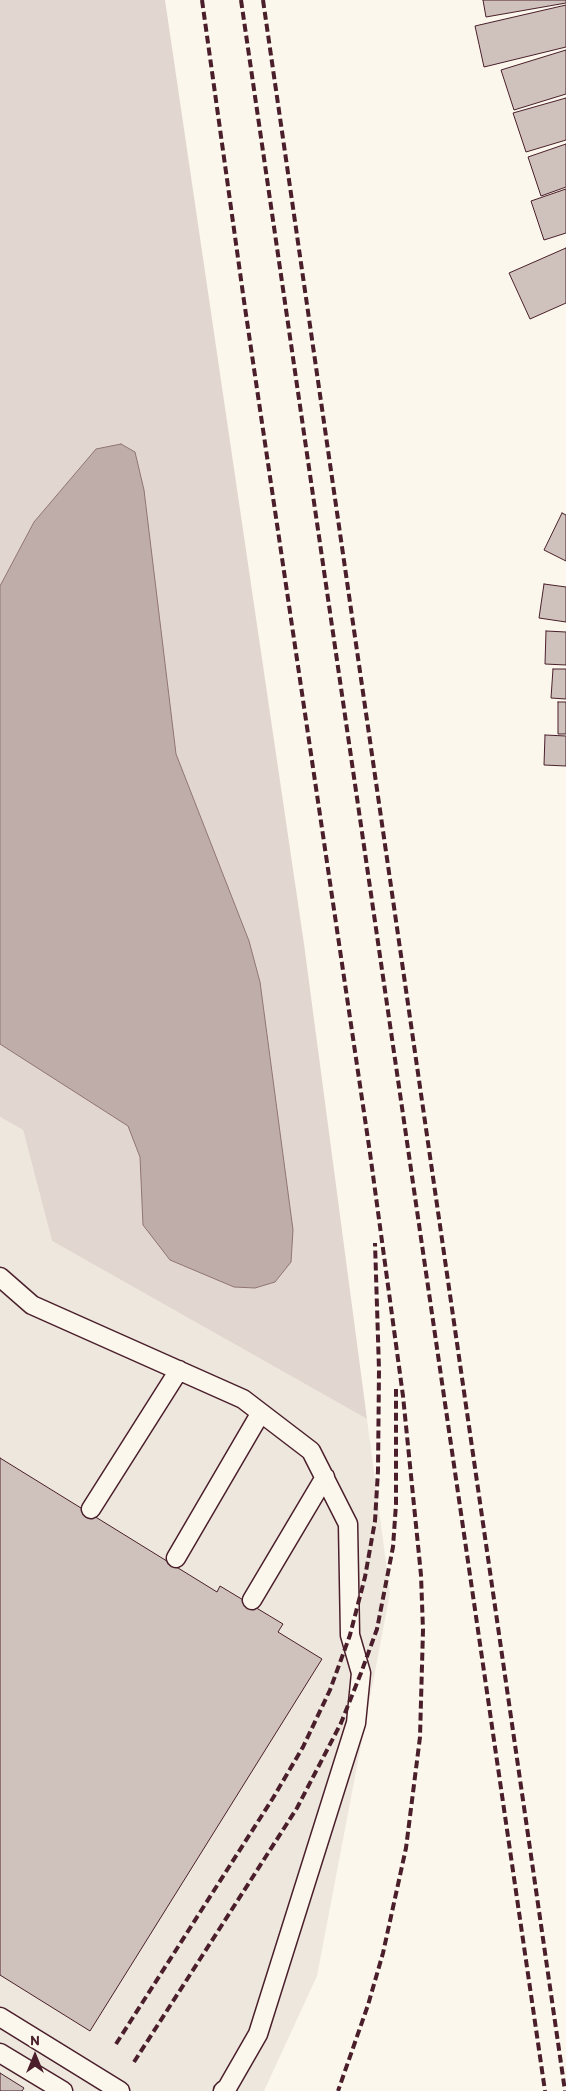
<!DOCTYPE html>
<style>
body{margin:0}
#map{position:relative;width:566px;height:2091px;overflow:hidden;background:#fbf7ec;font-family:Itim,sans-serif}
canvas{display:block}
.north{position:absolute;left:10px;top:2031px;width:50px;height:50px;-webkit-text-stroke:4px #fbf7ec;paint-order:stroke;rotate:0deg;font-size:14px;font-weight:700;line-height:20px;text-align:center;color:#4a1f2b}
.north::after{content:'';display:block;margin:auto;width:18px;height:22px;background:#4a1f2b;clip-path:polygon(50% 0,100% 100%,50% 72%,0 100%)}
</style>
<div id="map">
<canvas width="566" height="2091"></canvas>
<div class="north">N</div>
</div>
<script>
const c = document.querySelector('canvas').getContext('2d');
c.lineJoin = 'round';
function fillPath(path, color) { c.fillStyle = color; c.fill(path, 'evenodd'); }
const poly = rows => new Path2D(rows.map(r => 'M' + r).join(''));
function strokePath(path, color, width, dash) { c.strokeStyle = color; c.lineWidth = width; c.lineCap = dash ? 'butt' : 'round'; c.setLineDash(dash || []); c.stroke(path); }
fillPath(poly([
 [0,1117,23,1130,52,1241,367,1419,390,1593,317,1976,264,2091,0,2091]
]), '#eee7de');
fillPath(poly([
 [0,0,165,0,304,944,367,1419,52,1241,23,1130,0,1117]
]), '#e2d7d0');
const water = poly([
 [121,444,135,452,144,490,176,754,249,941,260,982,293,1230,291,1262,275,1282,255,1288,234,1287,170,1260,143,1225,140,1157,128,1126,0,1044,0,586,34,522,96,449,121,444]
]);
fillPath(water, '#bfadaa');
strokePath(water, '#907477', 1);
const building = poly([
 [483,0,566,0,566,3,486,17,483,0],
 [566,5,566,47,484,67,475,26,566,5],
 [566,50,566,94,514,110,501,70,566,50],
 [566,98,566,140,526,152,513,113,566,98],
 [566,144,566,187,541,196,528,157,566,144],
 [566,189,566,233,544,240,531,201,566,189],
 [566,248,566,303,530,319,509,273,566,248],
 [562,513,566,515,566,561,544,550,562,513],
 [544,584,566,587,566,622,539,618,544,584],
 [546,631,566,632,566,665,545,664,546,631],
 [553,669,566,669,566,699,551,698,553,669],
 [558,702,566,702,566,734,558,734,558,702],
 [545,735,566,736,566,766,544,765,545,735],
 [0,1458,217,1592,220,1586,283,1624,278,1632,322,1659,90,2031,0,1975,0,1458],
 [0,2073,24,2088,22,2091,0,2091,0,2073]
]);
fillPath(building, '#cfc2bc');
strokePath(building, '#4a1f2b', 1);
const service = poly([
 [0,1277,32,1305,243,1399,311,1451,348,1524,350,1635,361,1673,356,1723,258,2034,227,2088,223,2091],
 [91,1509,179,1370],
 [176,1558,260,1414],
 [252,1600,325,1477],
 [0,2017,120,2091],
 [0,2053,63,2091]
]);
strokePath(service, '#4a1f2b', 21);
strokePath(service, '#fbf7ec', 18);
strokePath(poly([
 [202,0,244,301,370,1153,403,1396,421,1575,423,1630,420,1737,406,1848,383,1953,368,2005,338,2091],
 [241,0,545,2091],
 [263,0,565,2091],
 [116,2044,273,1798,303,1747,330,1690,350,1635,365,1577,375,1521,378,1471,379,1370,375,1243],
 [134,2062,297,1808,341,1723,361,1673,377,1629,393,1547,396,1504,396,1389]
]), '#4a1f2b', 4, [8, 4]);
</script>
